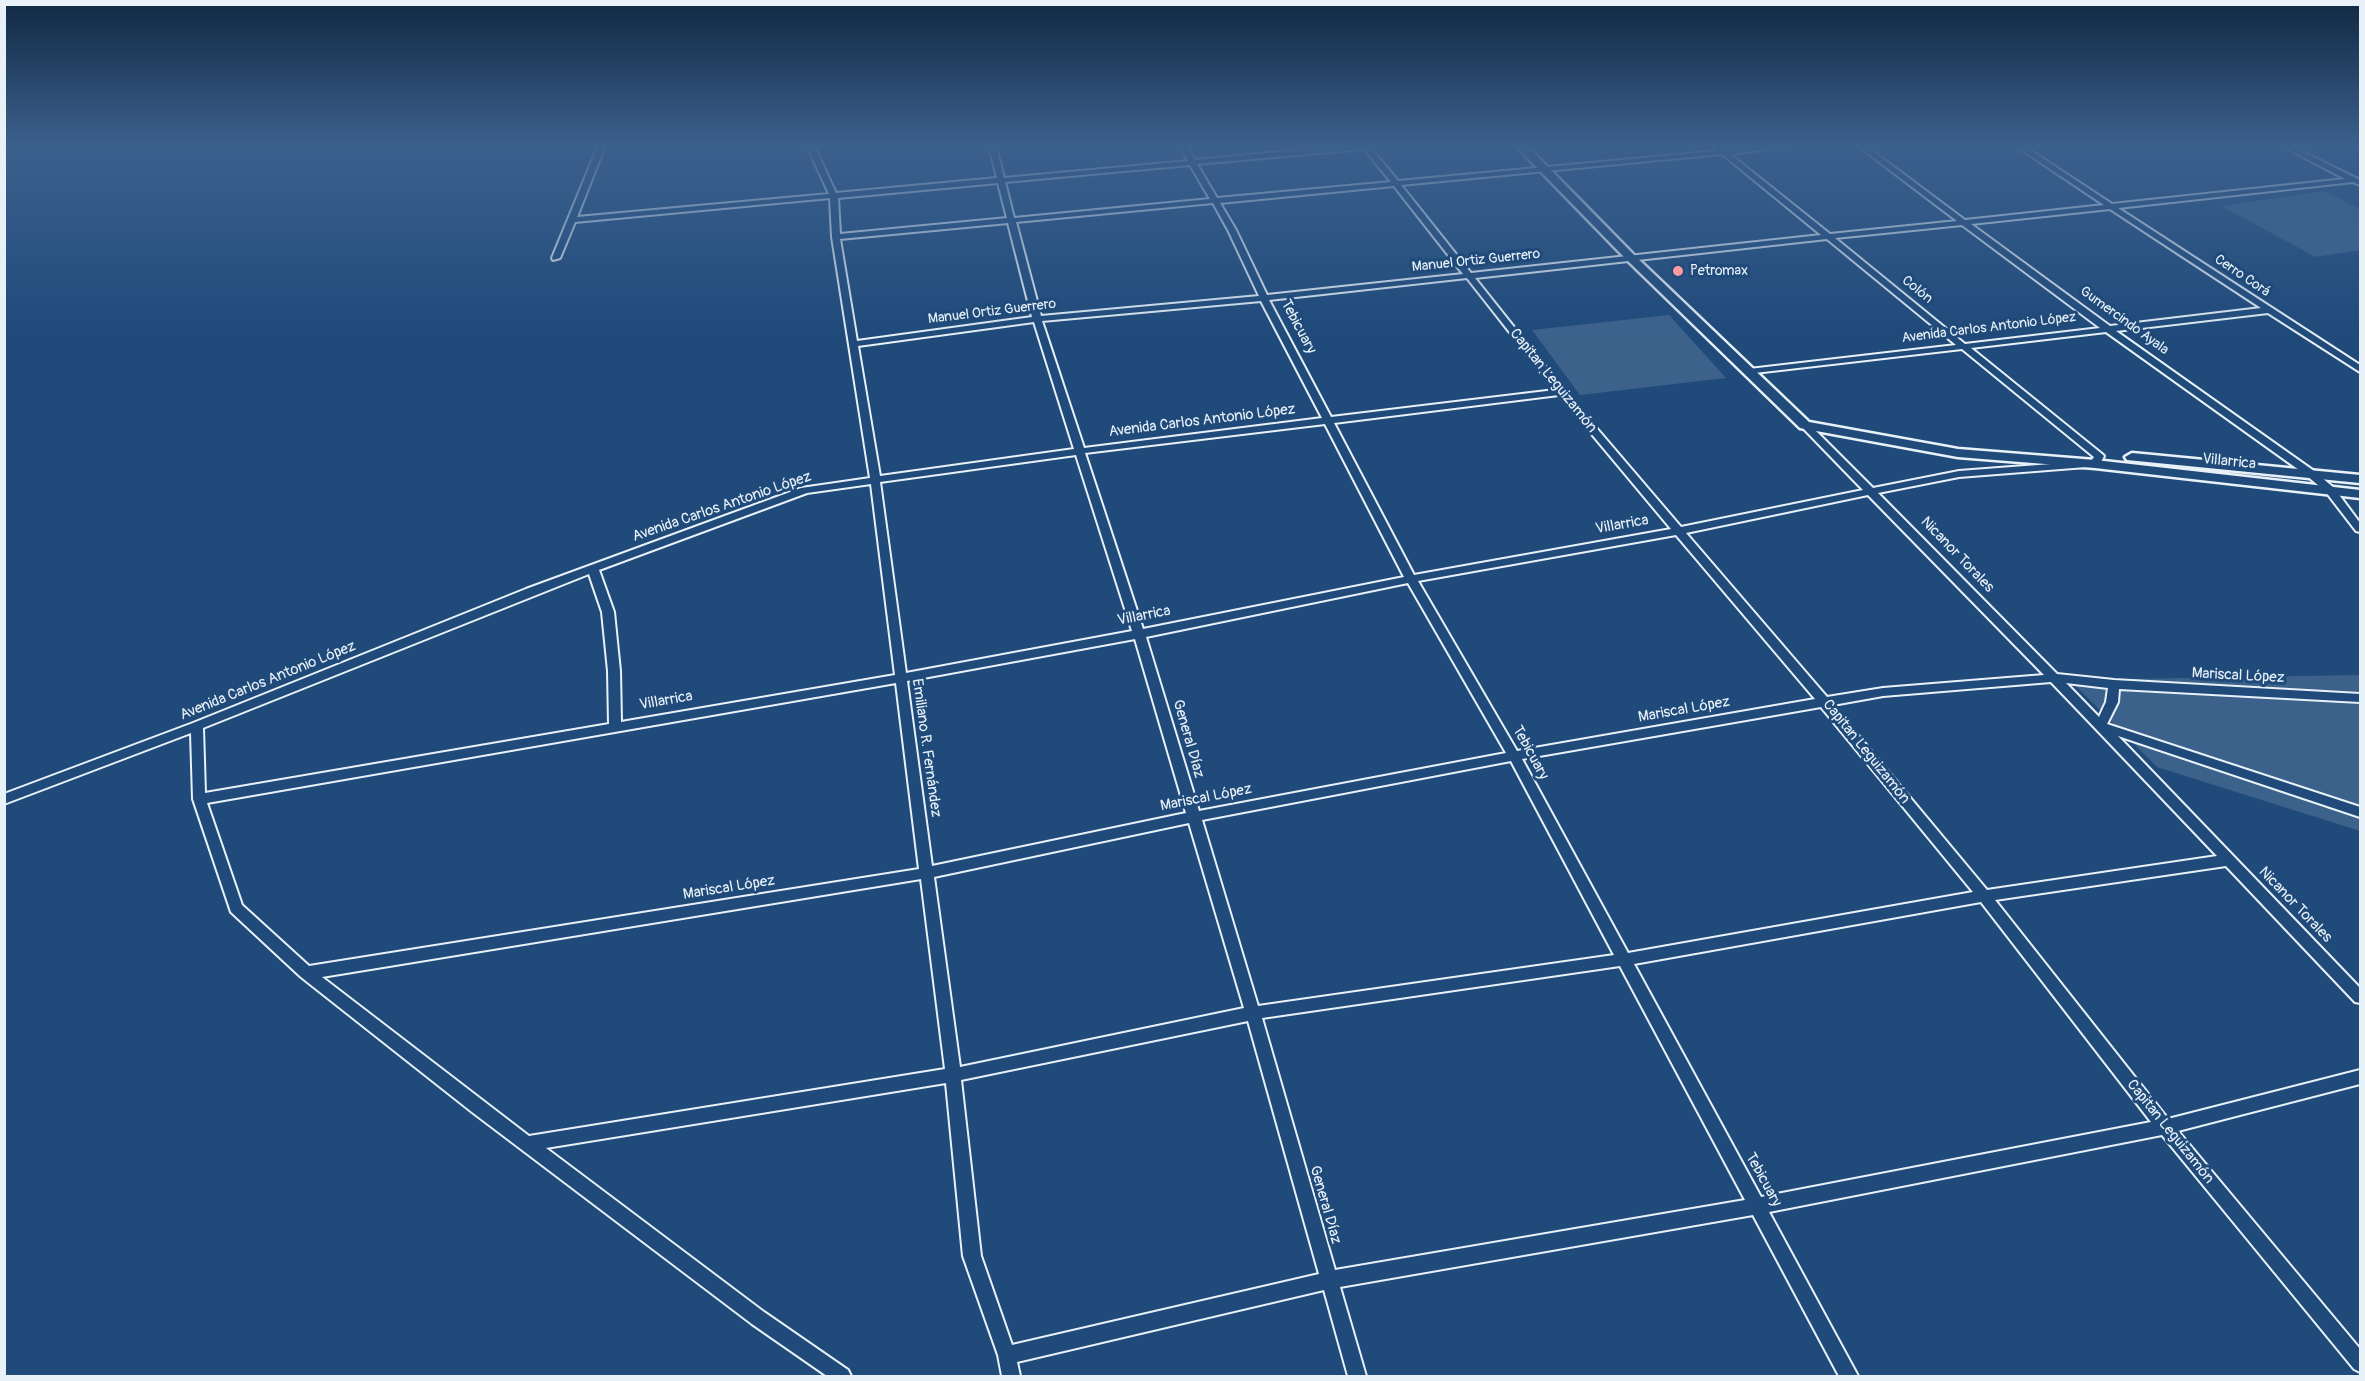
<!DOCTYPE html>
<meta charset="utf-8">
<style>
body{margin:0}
#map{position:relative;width:2365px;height:1381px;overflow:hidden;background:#1f4a7a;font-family:Pangolin,sans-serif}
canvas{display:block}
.frame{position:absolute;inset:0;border:6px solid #e8f1f8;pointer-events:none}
</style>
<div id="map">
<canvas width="2365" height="1381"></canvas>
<div class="frame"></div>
</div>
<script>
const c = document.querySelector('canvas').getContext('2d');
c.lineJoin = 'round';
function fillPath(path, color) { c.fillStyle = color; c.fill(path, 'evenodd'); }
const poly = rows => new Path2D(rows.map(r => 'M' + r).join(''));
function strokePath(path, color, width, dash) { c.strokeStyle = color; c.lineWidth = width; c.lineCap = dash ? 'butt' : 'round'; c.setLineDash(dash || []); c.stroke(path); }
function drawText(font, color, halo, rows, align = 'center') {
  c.font = font + ' Pangolin,sans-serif'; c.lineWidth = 6; c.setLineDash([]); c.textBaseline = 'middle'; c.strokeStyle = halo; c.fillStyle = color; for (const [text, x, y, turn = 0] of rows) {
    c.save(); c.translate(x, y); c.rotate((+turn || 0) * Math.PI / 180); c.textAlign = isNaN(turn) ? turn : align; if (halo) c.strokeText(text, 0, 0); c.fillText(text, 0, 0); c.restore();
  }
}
fillPath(poly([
 [2325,191,2360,209,2360,250,2316,257,2221,206],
 [1669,315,1726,378,1580,395,1532,330],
 [2360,675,2360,831,2157,767,2070,680]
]), '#3c628c');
const street = poly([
 [598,146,605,146,577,217,829,194,807,146,814,146,836,193,997,178,989,146,996,146,1004,178,1188,161,1180,146,1187,146,1195,160,1342,146,1372,146,1371,148,1398,181,1717,151,1713,146,1721,146,1725,150,1762,146,1791,146,1730,154,1830,234,1957,221,1858,146,1866,146,1965,220,2104,205,2016,146,2024,146,2112,204,2345,179,2282,146,2291,146,2360,180,2360,185,2353,182,2118,208,2360,365,2360,372,2268,313,2116,331,2314,471,2334,488,2360,523,2360,532,2356,531,2326,492,2306,475,2106,332,1971,348,2102,454,2104,456,2099,466,1959,477,1878,493,2057,674,2114,680,2360,694,2360,702,2119,689,2118,702,2107,724,2360,807,2360,817,2118,736,2360,988,2360,1003,2355,1002,2226,866,1995,900,2168,1119,2360,1070,2360,1084,2178,1131,2360,1349,2360,1372,2354,1369,2162,1135,1769,1212,1858,1376,1839,1376,1753,1215,1340,1287,1366,1376,1348,1376,1324,1290,1017,1362,1020,1376,1002,1376,998,1355,963,1256,946,1083,546,1148,764,1312,848,1370,851,1376,827,1376,752,1324,472,1112,301,977,231,912,193,799,191,733,4,804,4,794,193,723,526,589,801,488,870,478,832,237,830,198,575,222,560,258,553,260,552,258,598,146],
 [1364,149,1391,182,1217,198,1197,164,1364,149],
 [1722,154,1821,235,1471,273,1401,185,1722,154],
 [1190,165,1210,199,1014,218,1005,182,1190,165],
 [998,183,1007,218,840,234,838,198,998,183],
 [1394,186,1463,274,1267,295,1236,230,1220,203,1394,186],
 [1213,203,1228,230,1259,296,1041,316,1016,222,1213,203],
 [2110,209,2261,308,2110,326,1971,224,2110,209],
 [1008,223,1032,317,857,341,840,239,1008,223],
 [1962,225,2100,328,1965,344,1835,238,1962,225],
 [1827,239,1956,345,1749,369,1746,370,1746,374,1962,349,2094,457,2091,461,1959,471,1873,488,1808,423,1805,422,1802,423,1802,427,1863,490,1681,527,1564,390,1475,278,1827,239],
 [1467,278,1555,390,1331,417,1269,300,1467,278],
 [1261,301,1322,418,1084,448,1042,321,1261,301],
 [1034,322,1074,449,880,476,858,346,1034,322],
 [1559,395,1671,529,1414,575,1334,423,1559,395],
 [1325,424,1404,577,1143,629,1085,453,1325,424],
 [1076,455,1132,631,906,673,880,482,1076,455],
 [871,484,895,675,621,722,620,671,614,612,599,570,807,493,871,484],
 [1868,495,2044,675,1883,688,1827,697,1686,533,1868,495],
 [1676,535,1815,699,1517,751,1418,581,1676,535],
 [589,574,602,612,608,671,609,724,205,793,203,728,589,574],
 [1408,583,1506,753,1199,811,1146,637,1408,583],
 [1135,639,1186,813,932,866,907,681,1135,639],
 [2051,682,2096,729,2217,856,1987,890,1833,705,1883,696,2051,682],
 [896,683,919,869,309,966,242,905,207,803,896,683],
 [2066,683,2108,688,2106,702,2099,717,2066,683],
 [1821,707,1973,892,1628,953,1522,759,1821,707],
 [1511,761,1614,955,1258,1006,1202,820,1511,761],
 [1189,823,1244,1008,960,1067,934,877,1189,823],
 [921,879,945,1069,529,1136,322,977,921,879],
 [1981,902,2151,1122,1761,1197,1634,964,1981,902],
 [1620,966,1745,1200,1335,1270,1262,1018,1620,966],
 [1248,1021,1319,1274,1012,1345,981,1256,961,1080,1248,1021]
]);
const secondary = poly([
 [1516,146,1527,146,1634,255,1809,422,1958,449,2095,460,2360,490,2360,498,2095,468,1958,457,1800,428,1626,259,1516,146],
 [2132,453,2360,475,2360,483,2127,460,2125,457,2132,453]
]);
strokePath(street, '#e8f1f8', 4);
strokePath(secondary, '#e8f1f8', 5);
fillPath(street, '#1f4a7a');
fillPath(secondary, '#1f4a7a');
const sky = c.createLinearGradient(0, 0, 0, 340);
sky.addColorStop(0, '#112943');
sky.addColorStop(0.43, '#3c608d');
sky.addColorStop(1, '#3c608d00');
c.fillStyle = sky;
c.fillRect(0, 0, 2365, 340);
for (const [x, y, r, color] of [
 [1678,271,6,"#ff9aa2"]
]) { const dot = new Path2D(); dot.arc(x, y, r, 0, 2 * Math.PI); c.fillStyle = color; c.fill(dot); strokePath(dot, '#1f4a7a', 2); }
drawText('14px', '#e8f1f8', '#1f4a7a', [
 ["Manuel Ortiz Guerrero",1476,261,-6],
 ["Cerro Corá",2242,276,34],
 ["Colón",1917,290,39],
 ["Manuel Ortiz Guerrero",992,312,-7],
 ["Gumercindo Ayala",2124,321,36],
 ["Avenida Carlos Antonio López",1989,328,-7]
]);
drawText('14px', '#e8f1f8', '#1f4a7a', [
 ["Petromax",1690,271]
], 'left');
drawText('15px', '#e8f1f8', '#1f4a7a', [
 ["Tebicuary",1298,327,62],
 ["Capitan Leguizamón",1553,381,51],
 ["Avenida Carlos Antonio López",1202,421,-7],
 ["Villarrica",2229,462,6],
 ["Avenida Carlos Antonio López",722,507,-19],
 ["Villarrica",1622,525,-10],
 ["Nicanor Torales",1957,555,46],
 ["Villarrica",1144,616,-11],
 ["Mariscal López",2238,676,3],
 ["Avenida Carlos Antonio López",268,681,-22],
 ["Villarrica",666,701,-10],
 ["Mariscal López",1684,710,-10],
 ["General Díaz",1188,739,74],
 ["Emiliano R. Fernández",926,748,82],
 ["Capitan Leguizamón",1866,752,51],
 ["Tebicuary",1530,753,61],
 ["Mariscal López",1206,798,-11],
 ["Mariscal López",729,888,-9],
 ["Nicanor Torales",2295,905,46],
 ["Capitan Leguizamón",2170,1132,51],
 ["Tebicuary",1763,1180,61],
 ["General Díaz",1325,1205,74]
]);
</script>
